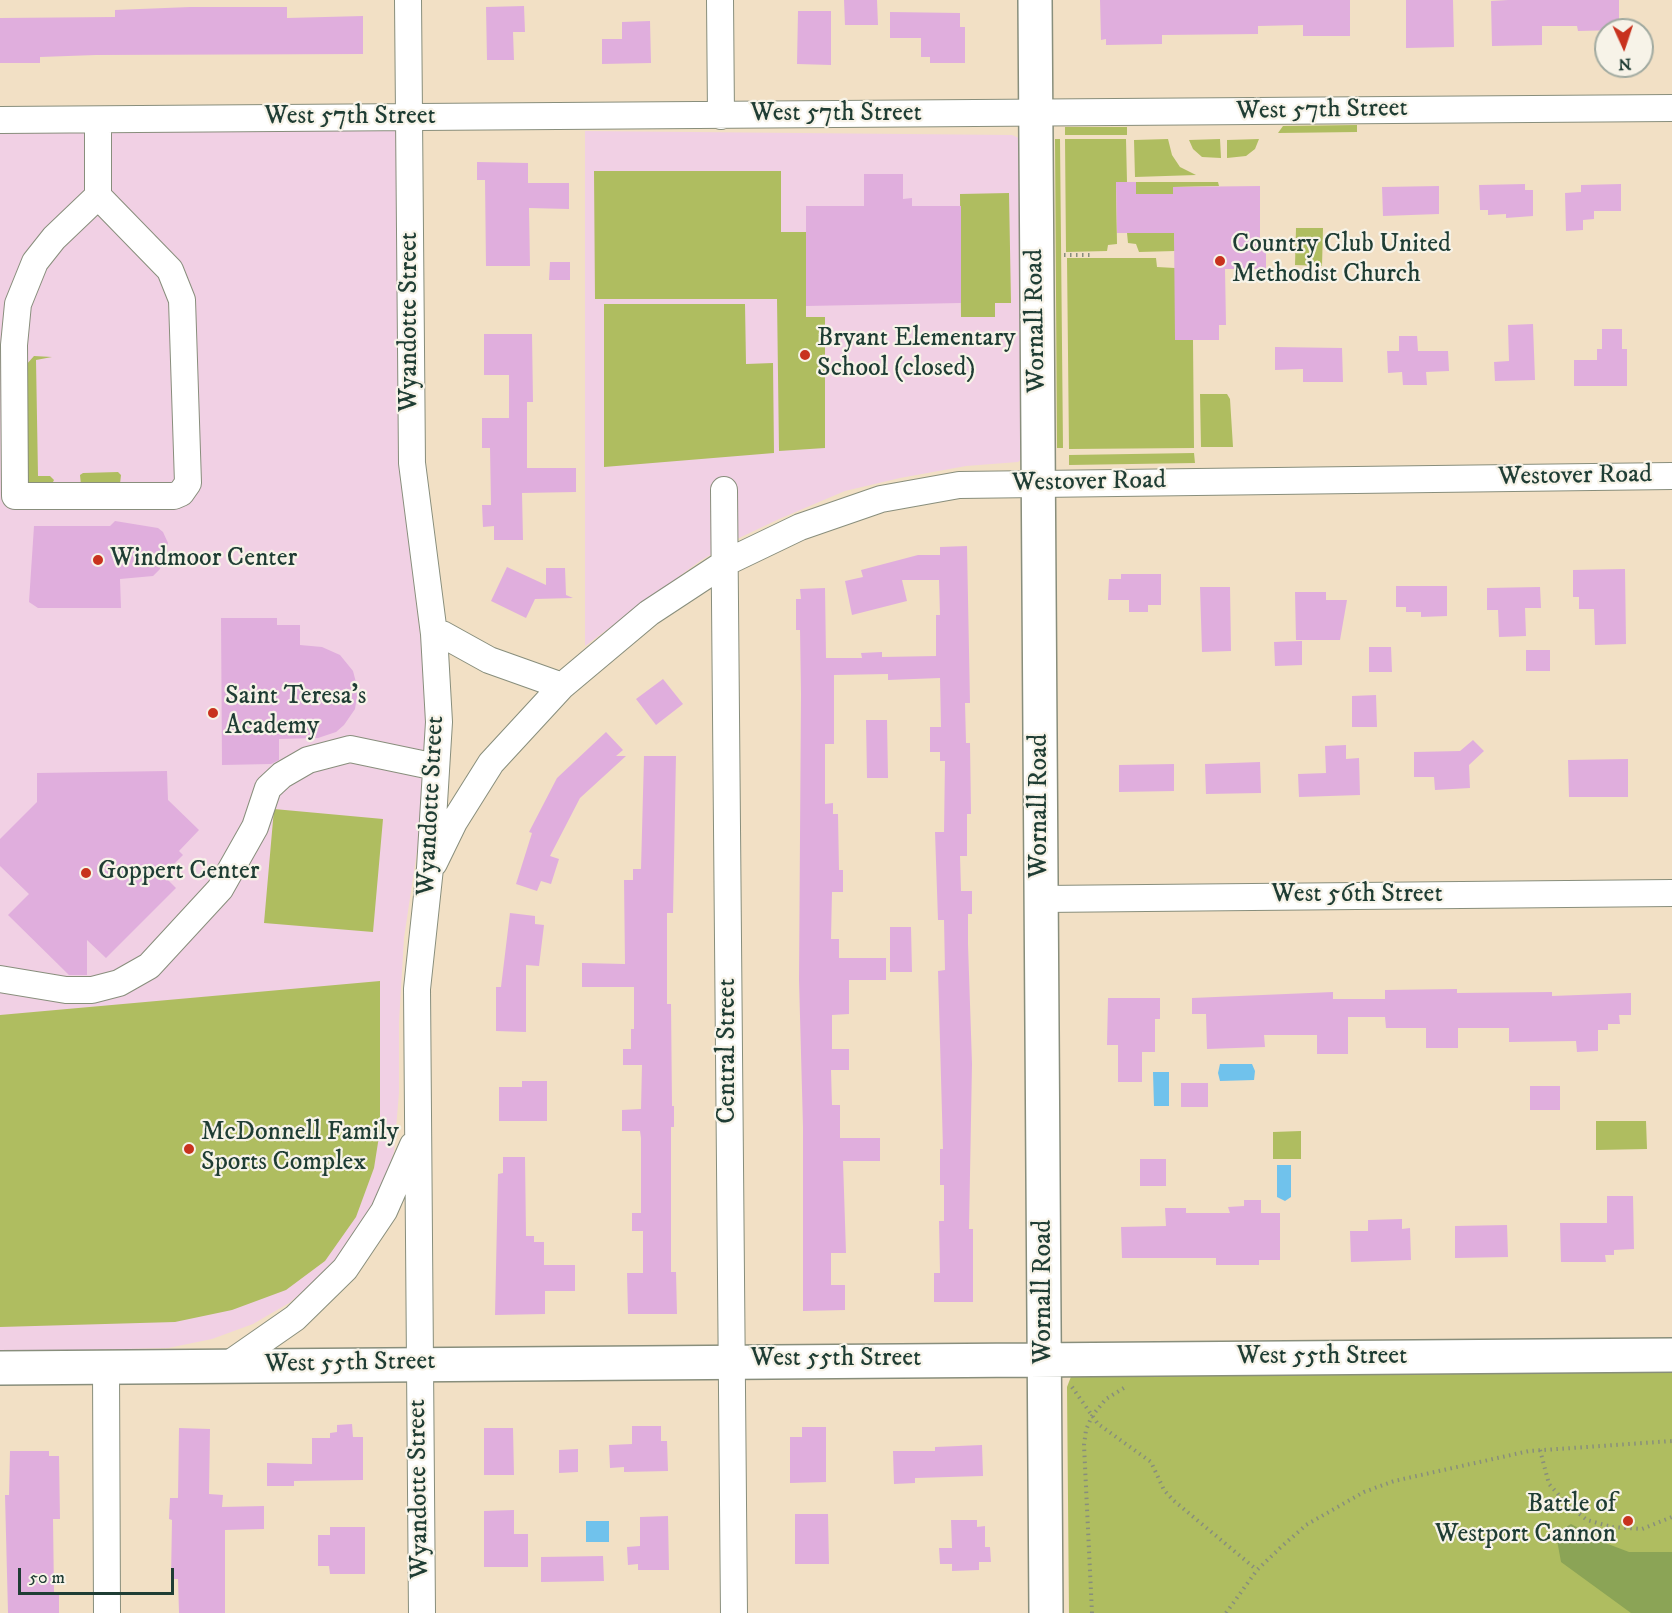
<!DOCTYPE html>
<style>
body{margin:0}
#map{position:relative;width:1672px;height:1613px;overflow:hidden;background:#f2e0c5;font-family:"IM FELL DW Pica",serif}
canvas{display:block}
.north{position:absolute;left:1594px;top:18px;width:60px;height:60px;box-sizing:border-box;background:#f7f3e8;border:2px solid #a1aaa0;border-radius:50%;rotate:177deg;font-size:16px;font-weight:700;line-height:24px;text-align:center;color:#1f3d34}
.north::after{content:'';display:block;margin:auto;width:21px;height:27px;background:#c8321e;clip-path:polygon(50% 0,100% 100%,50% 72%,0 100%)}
.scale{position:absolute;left:18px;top:1568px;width:156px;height:27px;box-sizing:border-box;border:3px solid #1f3d34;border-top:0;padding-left:8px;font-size:18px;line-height:21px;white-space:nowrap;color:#1f3d34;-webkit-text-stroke:4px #f7f3e8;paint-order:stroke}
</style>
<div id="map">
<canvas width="1672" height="1613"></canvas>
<div class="north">N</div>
<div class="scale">50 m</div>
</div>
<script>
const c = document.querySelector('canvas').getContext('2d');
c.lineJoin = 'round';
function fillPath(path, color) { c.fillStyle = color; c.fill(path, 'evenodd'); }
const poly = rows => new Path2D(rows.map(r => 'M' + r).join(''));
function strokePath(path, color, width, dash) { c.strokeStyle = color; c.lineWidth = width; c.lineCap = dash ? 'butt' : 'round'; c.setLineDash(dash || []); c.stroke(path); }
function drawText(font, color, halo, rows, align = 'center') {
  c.font = font + ' "IM FELL DW Pica",serif'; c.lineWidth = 4.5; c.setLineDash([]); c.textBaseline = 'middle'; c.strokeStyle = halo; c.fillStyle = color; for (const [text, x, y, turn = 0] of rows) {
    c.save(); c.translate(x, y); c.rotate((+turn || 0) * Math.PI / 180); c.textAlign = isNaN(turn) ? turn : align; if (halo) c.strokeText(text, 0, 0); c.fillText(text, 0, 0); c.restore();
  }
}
fillPath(poly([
 [401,129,401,475,425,674,426,751,420,831,404,938,399,1022,399,1093,394,1152,379,1197,348,1248,325,1273,289,1303,253,1324,212,1339,168,1348,0,1352,0,132],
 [585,131,1012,135,1019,138,1023,145,1026,455,1018,462,966,466,900,478,845,491,779,519,737,539,700,561,585,646]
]), '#f1d0e4');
fillPath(poly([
 [1357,125,1357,132,1278,133,1283,126],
 [1065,127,1127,127,1127,135,1065,135],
 [1055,139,1060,139,1063,448,1057,448],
 [1065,139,1126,139,1127,182,1116,182,1117,244,1108,245,1107,251,1066,252],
 [1168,139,1172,155,1180,167,1196,175,1135,177,1134,140],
 [1220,139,1221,158,1202,157,1193,149,1189,140],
 [1259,139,1255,149,1246,156,1227,158,1227,140],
 [594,171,781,171,781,232,806,232,806,317,825,317,825,448,779,451,777,299,595,299],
 [1136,182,1218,182,1219,186,1173,187,1173,194,1136,194],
 [1009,193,1011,303,995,303,995,317,961,317,960,194],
 [1296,228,1323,228,1322,266,1295,265],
 [1127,233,1174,233,1175,251,1139,252,1136,244,1128,243],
 [1067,258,1156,258,1157,267,1175,268,1175,339,1193,340,1194,448,1069,449],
 [604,304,745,304,746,364,773,363,774,453,604,467],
 [34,356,52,357,36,360,38,476,50,476,54,480,52,484,28,483,26,365],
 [1200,394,1227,394,1230,399,1233,447,1201,447],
 [1194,453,1195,463,1069,465,1069,455],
 [118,472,121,475,120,484,81,485,80,475,83,473],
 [274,809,383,819,373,932,264,923],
 [380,981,380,1130,374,1168,356,1217,325,1261,286,1290,232,1310,175,1322,0,1327,0,1015],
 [1596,1121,1646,1121,1647,1149,1596,1150],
 [1301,1131,1301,1159,1273,1159,1273,1132],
 [1672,1366,1672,1613,1069,1613,1067,1387,1072,1374]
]), '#afbd60');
fillPath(poly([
 [1571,1524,1608,1544,1629,1552,1672,1552,1672,1613,1631,1613,1561,1562,1557,1540,1562,1529]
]), '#8ba456');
fillPath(poly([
 [1220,1064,1252,1064,1255,1071,1254,1080,1220,1081,1218,1073],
 [1153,1072,1169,1072,1169,1106,1154,1106],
 [1277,1165,1291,1165,1291,1197,1285,1201,1277,1197],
 [586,1521,609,1521,609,1542,586,1542]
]), '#70c2ec');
fillPath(poly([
 [844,0,877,0,878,25,845,25],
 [1100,0,1350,0,1350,36,1303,36,1303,25,1258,26,1258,34,1162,35,1162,44,1106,45,1106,39,1101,40],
 [1406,0,1453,0,1454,47,1406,48],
 [1508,0,1619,0,1619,30,1578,31,1577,26,1542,26,1542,45,1492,46,1491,1],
 [524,6,525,32,513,32,514,60,487,60,486,7],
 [190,7,287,7,287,18,363,16,363,54,96,55,40,57,40,63,0,63,0,18,115,17,115,10],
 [798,11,831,11,831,65,797,64],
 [890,12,960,13,960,27,965,27,965,63,930,63,930,57,921,57,921,38,890,38],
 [650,21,651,63,602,64,602,39,622,39,622,22],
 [477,162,528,163,528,183,569,183,569,209,529,208,530,266,486,266,485,180,477,180],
 [864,174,903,174,903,199,912,198,912,206,961,206,961,303,806,306,806,206,864,206],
 [1116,182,1136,182,1136,194,1173,194,1173,187,1260,186,1260,240,1266,240,1266,269,1225,269,1226,325,1219,325,1219,340,1175,340,1174,233,1117,233],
 [1525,184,1525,190,1533,190,1533,216,1506,218,1506,214,1488,215,1488,210,1480,210,1479,185],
 [1621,184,1621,211,1594,211,1594,219,1583,220,1583,230,1566,231,1565,193,1581,192,1581,185],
 [1439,186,1439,214,1383,216,1382,187],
 [550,262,570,262,570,280,549,280],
 [1533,324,1535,380,1495,381,1494,362,1509,361,1508,325],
 [1602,329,1622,329,1622,349,1627,349,1627,386,1574,386,1574,360,1597,360,1597,349,1602,349],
 [484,334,532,334,533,402,527,402,527,468,576,468,576,492,522,493,523,540,494,540,494,526,483,527,482,505,491,505,490,448,482,448,482,418,509,418,509,375,484,375],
 [1399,336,1417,336,1418,351,1448,351,1449,371,1426,372,1427,385,1403,385,1402,372,1388,373,1387,351,1399,351],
 [1275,347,1342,348,1343,382,1303,382,1303,369,1275,370],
 [115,521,158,528,163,532,168,543,160,569,153,576,120,579,121,608,38,608,29,602,34,526,110,526],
 [967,546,970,703,965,703,966,743,970,743,971,814,967,814,967,856,960,856,961,891,972,891,972,914,968,914,968,944,972,1064,969,1229,973,1229,973,1302,934,1302,934,1273,940,1273,939,1221,944,1221,944,1185,940,1185,940,1149,943,1149,938,971,945,970,944,920,938,920,935,832,944,832,945,761,940,761,940,752,930,752,930,727,941,727,940,678,888,680,888,674,834,675,834,744,825,744,825,804,833,803,833,814,838,814,839,870,843,870,843,892,832,892,831,939,839,939,839,958,886,958,886,980,849,980,849,1014,832,1015,832,1049,849,1049,849,1070,831,1070,832,1105,840,1105,840,1138,880,1138,880,1161,843,1161,846,1253,831,1253,831,1285,845,1285,845,1310,803,1311,803,1127,799,980,801,694,800,630,796,630,796,599,801,599,800,589,825,588,826,658,862,658,861,653,882,652,882,657,936,656,936,615,940,615,939,580,902,580,907,601,852,615,845,581,863,577,861,570,918,555,940,555,940,547],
 [507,567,546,585,546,568,565,568,566,595,573,598,535,599,526,618,491,601],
 [1625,569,1626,644,1595,645,1594,609,1579,609,1579,597,1573,597,1573,570],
 [1121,574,1161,574,1161,605,1148,605,1148,612,1129,612,1129,600,1108,600,1109,579,1121,579],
 [1396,586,1447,586,1447,616,1421,617,1421,612,1406,612,1406,607,1396,607],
 [1200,587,1230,587,1231,651,1202,652],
 [1540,587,1541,608,1525,608,1526,636,1499,637,1498,610,1487,610,1487,588],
 [1295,592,1326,592,1326,600,1347,600,1340,640,1296,640],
 [221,618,277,618,277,625,300,625,300,645,322,647,340,655,353,671,358,690,355,709,344,725,336,732,318,738,279,739,279,760,271,764,222,765],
 [1302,641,1302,665,1275,666,1274,642],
 [1369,647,1391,647,1392,672,1369,672],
 [1526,650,1550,650,1550,671,1526,671],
 [663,679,683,704,656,725,636,699],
 [1376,695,1377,727,1352,727,1352,696],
 [866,720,887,720,888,778,867,778],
 [606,732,623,750,616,756,626,756,580,798,550,856,559,859,551,884,541,881,537,891,516,884,532,833,529,832,557,778],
 [1473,740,1484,751,1469,765,1470,788,1435,790,1434,777,1414,777,1414,752,1460,751],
 [1346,745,1346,759,1359,758,1360,795,1299,797,1298,774,1326,773,1325,746],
 [644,756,676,756,673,913,667,913,667,1004,671,1004,672,1106,674,1106,674,1127,671,1127,671,1272,676,1272,677,1314,628,1314,627,1273,643,1273,643,1231,632,1231,632,1213,641,1213,641,1138,640,1131,622,1131,622,1110,641,1109,642,1065,623,1065,623,1049,631,1049,631,1029,634,1029,634,987,582,987,582,963,625,964,624,880,633,880,633,869,641,869],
 [1628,759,1628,797,1569,797,1568,760],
 [1260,762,1261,793,1206,794,1205,764],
 [1174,764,1174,791,1119,792,1119,765],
 [167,771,168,800,199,830,179,851,183,855,163,875,176,888,106,958,87,940,87,975,69,975,8,915,29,894,0,866,0,839,37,802,37,773],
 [510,913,535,916,535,924,544,925,539,966,526,965,526,1032,496,1031,496,987,501,987],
 [890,927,911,927,912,972,890,972],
 [1457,989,1457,993,1552,992,1552,996,1631,993,1631,1015,1619,1015,1620,1024,1608,1024,1608,1030,1598,1030,1598,1051,1577,1052,1576,1041,1509,1042,1509,1028,1458,1028,1458,1048,1426,1048,1426,1028,1386,1028,1385,1017,1348,1017,1348,1054,1317,1054,1317,1035,1264,1035,1265,1047,1207,1049,1206,1014,1192,1014,1192,998,1333,992,1333,999,1385,999,1385,990],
 [1108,998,1160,998,1160,1019,1155,1019,1155,1052,1142,1052,1142,1082,1118,1082,1118,1045,1107,1045],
 [522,1081,547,1081,547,1121,499,1121,499,1087,522,1087],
 [1181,1083,1208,1083,1208,1107,1181,1107],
 [1530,1086,1560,1086,1560,1110,1530,1110],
 [503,1157,525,1157,526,1236,534,1236,534,1242,544,1242,544,1265,575,1265,575,1291,545,1291,545,1314,495,1315,498,1174,503,1173],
 [1140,1159,1166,1159,1166,1186,1140,1186],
 [1607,1196,1633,1196,1634,1249,1614,1250,1614,1255,1605,1255,1606,1262,1561,1262,1560,1223,1607,1223],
 [1244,1200,1261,1200,1261,1213,1280,1213,1280,1260,1259,1260,1259,1265,1216,1265,1216,1258,1122,1258,1121,1227,1166,1226,1165,1208,1186,1208,1186,1213,1230,1213,1228,1207,1244,1206],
 [1402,1219,1402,1229,1410,1228,1411,1260,1351,1262,1350,1231,1368,1231,1368,1220],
 [1507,1225,1508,1257,1455,1258,1455,1226],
 [352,1424,353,1437,363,1437,363,1480,294,1481,294,1486,267,1486,267,1463,312,1464,312,1438,330,1438,330,1433,337,1432,337,1425],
 [632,1426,661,1426,661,1441,667,1441,668,1471,624,1472,624,1467,610,1468,609,1445,632,1444],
 [802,1427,826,1427,826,1482,790,1483,790,1437,802,1437],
 [179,1428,210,1429,209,1494,223,1495,222,1507,264,1506,264,1529,225,1530,225,1613,179,1613,178,1579,171,1579,172,1520,169,1519,170,1498,178,1498],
 [484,1428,513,1428,514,1475,484,1475],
 [982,1445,983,1476,915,1478,915,1483,894,1484,893,1451,935,1451,935,1447],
 [578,1449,578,1472,559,1473,559,1450],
 [10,1451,49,1451,49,1456,59,1456,60,1519,53,1519,54,1593,59,1593,59,1613,8,1613,5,1495,9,1495],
 [514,1510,514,1534,528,1534,528,1567,484,1567,484,1511],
 [795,1514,828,1514,829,1564,795,1564],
 [668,1516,669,1570,638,1570,638,1564,628,1565,627,1547,640,1546,640,1517],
 [951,1520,977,1520,977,1527,985,1526,985,1547,990,1547,991,1562,979,1562,979,1570,952,1571,952,1564,940,1564,939,1548,952,1548],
 [330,1527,365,1527,365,1574,330,1574,329,1566,318,1566,318,1535,330,1535],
 [603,1556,604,1581,541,1582,541,1557]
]), '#e0aedd');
const minor = poly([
 [408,0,412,463,434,634,439,722,430,868,417,989,422,1613],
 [720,0,721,116],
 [0,120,1672,108],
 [98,196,170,270,182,300,188,483,181,493,174,496,15,496,14,345,18,304,35,262,54,238,98,196,98,120],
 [724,490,734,1613],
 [434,634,442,634,489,660,562,686,649,613,725,563,800,527,881,499,959,485,1672,476],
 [434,863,454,822,491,763,562,686],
 [1042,899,1672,893],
 [0,979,66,990,92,990,119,983,149,966,220,889,255,827,268,788,282,775,308,760,350,749,436,767],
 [226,1366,295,1318,345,1269,384,1211,413,1145],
 [106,1367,107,1613]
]);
const major = poly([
 [1035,0,1046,1613],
 [0,1368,1672,1355]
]);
strokePath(minor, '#888e7c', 28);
strokePath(major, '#888e7c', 36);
strokePath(poly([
 [1064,255,1092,255],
 [1072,1387,1098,1424,1151,1462,1164,1490,1173,1500,1257,1570],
 [1540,1450,1549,1484,1567,1504,1587,1520,1612,1527,1642,1529,1672,1517],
 [1092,1613,1084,1445,1086,1430,1092,1416,1106,1399,1127,1386],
 [1226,1613,1257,1570,1280,1548,1306,1525,1364,1492,1394,1481,1529,1451,1672,1441]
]), '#888e7c', 4, [1.5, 4.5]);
strokePath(minor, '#fff', 26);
strokePath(major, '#fff', 33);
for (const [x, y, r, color] of [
 [1220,261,6,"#c8321e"],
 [805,355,6,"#c8321e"],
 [98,560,6,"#c8321e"],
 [213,713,6,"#c8321e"],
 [86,873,6,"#c8321e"],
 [189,1149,6,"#c8321e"],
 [1628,1521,6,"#c8321e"]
]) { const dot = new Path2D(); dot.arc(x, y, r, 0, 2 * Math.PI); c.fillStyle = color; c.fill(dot); strokePath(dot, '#f7f3e8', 2); }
drawText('26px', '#1f3d34', '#f7f3e8', [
 ["West 57th Street",1322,111,-1],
 ["West 57th Street",836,115],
 ["West 57th Street",350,118],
 ["Wornall Road",1037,321,-91],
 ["Wyandotte Street",411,322,-90],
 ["Westover Road",1575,477,-1],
 ["Westover Road",1089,483,-1],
 ["Wyandotte Street",432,806,-87],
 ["Wornall Road",1041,806,-90],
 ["West 56th Street",1357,896],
 ["Central Street",729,1051,-90],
 ["Wornall Road",1045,1292,-90],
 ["West 55th Street",1322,1358],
 ["West 55th Street",836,1360],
 ["West 55th Street",350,1364,-1],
 ["Wyandotte Street",420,1489,-91]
]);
drawText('26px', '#1f3d34', '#f7f3e8', [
 ["Country Club United",1232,246],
 ["Methodist Church",1232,276],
 ["Bryant Elementary",817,340],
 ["School (closed)",817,370],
 ["Windmoor Center",110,560],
 ["Saint Teresa's",225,698],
 ["Academy",225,728],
 ["Goppert Center",98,873],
 ["McDonnell Family",201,1134],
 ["Sports Complex",201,1164],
 ["Battle of",1616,1506,"right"],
 ["Westport Cannon",1616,1536,"right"]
], 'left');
</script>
